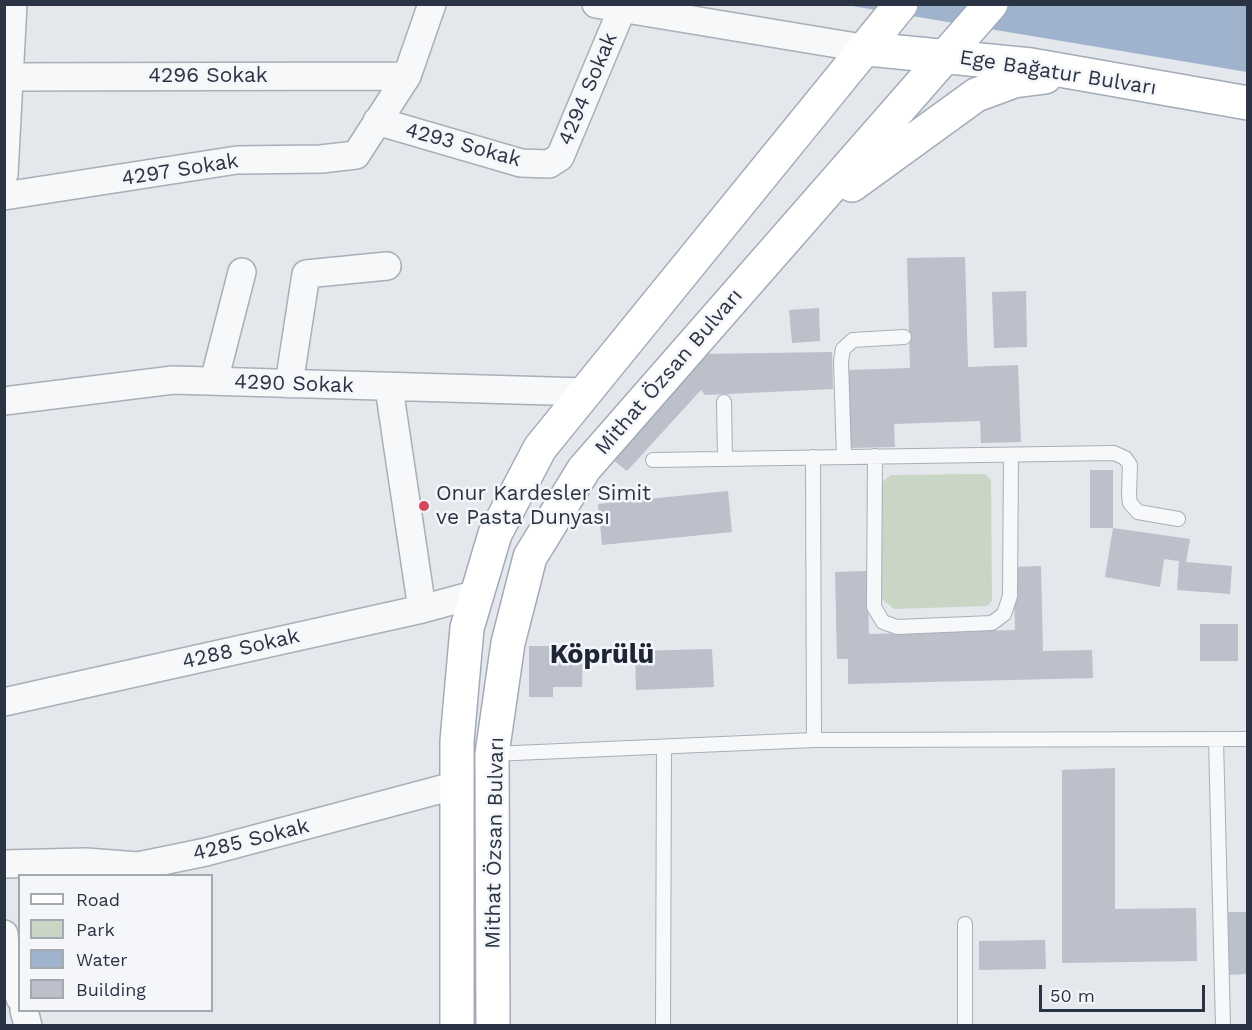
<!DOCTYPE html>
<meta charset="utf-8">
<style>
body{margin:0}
#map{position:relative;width:1252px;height:1030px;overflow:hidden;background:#e4e7ec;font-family:"Work Sans",sans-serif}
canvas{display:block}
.frame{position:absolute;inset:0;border:6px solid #2b3445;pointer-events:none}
.legend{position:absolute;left:18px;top:874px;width:195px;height:138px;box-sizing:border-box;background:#f4f6f9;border:2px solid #a4a8b1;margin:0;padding:8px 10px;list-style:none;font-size:18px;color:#2b3445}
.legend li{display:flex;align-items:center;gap:12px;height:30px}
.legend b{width:30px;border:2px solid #a4a8b1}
.scale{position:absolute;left:1039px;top:985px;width:166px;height:27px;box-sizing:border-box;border:3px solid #2b3445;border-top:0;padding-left:8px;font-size:18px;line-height:21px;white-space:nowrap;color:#2b3445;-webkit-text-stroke:4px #f4f6f9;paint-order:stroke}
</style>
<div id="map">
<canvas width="1252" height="1030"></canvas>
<div class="frame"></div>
<ul class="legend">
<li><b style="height:8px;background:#fff"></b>Road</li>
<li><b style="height:16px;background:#c9d6c5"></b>Park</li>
<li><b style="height:16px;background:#9fb4cc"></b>Water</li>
<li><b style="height:16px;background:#bbc0ca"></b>Building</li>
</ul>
<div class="scale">50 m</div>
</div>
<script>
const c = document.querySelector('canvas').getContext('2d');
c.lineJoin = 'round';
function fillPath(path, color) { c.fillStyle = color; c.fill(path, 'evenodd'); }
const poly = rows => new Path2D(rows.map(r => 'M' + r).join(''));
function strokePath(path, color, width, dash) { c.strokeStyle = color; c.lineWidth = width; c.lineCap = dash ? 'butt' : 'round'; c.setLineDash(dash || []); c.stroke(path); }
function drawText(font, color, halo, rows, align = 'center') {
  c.font = font + ' "Work Sans",sans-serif'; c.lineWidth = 5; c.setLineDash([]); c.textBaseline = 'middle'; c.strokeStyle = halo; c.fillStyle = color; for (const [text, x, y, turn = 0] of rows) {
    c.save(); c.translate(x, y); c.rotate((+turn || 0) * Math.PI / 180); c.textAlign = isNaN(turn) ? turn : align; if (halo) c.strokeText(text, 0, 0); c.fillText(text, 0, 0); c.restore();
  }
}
fillPath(poly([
 [985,474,991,480,992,601,987,606,894,609,882,599,881,483,891,475]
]), '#c9d6c5');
fillPath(poly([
 [846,5,1247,5,1247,72]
]), '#9fb4cc');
fillPath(poly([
 [965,257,968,367,1018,365,1021,442,981,443,980,421,894,424,895,447,850,448,847,370,910,368,907,258],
 [1026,291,1027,347,994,348,992,292],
 [819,308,820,341,792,343,789,310],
 [832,352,833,389,705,395,701,390,627,471,608,456,703,354],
 [1090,470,1113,470,1113,528,1090,528],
 [728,491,732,532,602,545,598,504],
 [1113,528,1190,539,1186,562,1232,566,1230,594,1177,590,1179,561,1164,559,1160,587,1105,577],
 [1041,566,1043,651,1092,650,1093,678,848,684,848,659,837,659,835,572,867,571,869,634,1015,630,1013,567],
 [1200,624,1238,624,1238,661,1200,661],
 [529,646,583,646,582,687,553,687,553,697,529,697],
 [712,649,714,687,636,690,635,651],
 [1115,768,1115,909,1196,908,1197,961,1062,963,1062,770],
 [1227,912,1248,912,1248,974,1228,975],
 [1045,940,1046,969,979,970,979,941]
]), '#bbc0ca');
const lane = poly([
 [724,402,725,459],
 [875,456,874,607,883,622,897,627,992,623,1004,614,1010,596,1011,456],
 [813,457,814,740],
 [844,457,841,361,843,349,853,340,904,337],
 [653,460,1114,453,1125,458,1130,465,1129,495,1130,503,1138,512,1178,519],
 [1216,739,1223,1026],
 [492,754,814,740,1248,739],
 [663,1026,664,747],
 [965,1026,965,924]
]);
const street = poly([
 [596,4,868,49],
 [9,77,407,76],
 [377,121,521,163,549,164,560,157,622,9],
 [4,174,13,4],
 [4,196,237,160,321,159,356,155,407,76,432,4],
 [214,381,242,272],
 [289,384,306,274,387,266],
 [389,388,422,609],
 [4,401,173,380,585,392],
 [4,702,422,609,477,594],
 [4,864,86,862,138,866,206,852,457,785],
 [4,934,6,958,20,998],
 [24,1010,28,1026]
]);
const primary = poly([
 [868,49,1031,65,1248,103],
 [852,185,976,95,1014,81,1045,77],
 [457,1026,457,741,467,628,495,534,540,448,901,4],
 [493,1026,492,754,508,643,530,557,584,469,991,4]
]);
strokePath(lane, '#a9aeb7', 16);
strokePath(street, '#a9aeb7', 30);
strokePath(primary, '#a3abb8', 36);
strokePath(lane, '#f7f8fa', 14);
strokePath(street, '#f7f8fa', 27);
strokePath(primary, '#fff', 33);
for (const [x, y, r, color] of [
 [424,506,6,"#d1495b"]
]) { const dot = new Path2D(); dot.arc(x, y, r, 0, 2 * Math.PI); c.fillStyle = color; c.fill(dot); strokePath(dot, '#f4f6f9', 2); }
drawText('21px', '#2b3445', '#f4f6f9', [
 ["Ege Bağatur Bulvarı",1058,73,9],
 ["4296 Sokak",208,76],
 ["4294 Sokak",588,89,-67],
 ["4293 Sokak",463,145,15],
 ["4297 Sokak",180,170,-9],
 ["Mithat Özsan Bulvarı",669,372,-49],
 ["4290 Sokak",294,384,2],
 ["4288 Sokak",241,649,-13],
 ["4285 Sokak",251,840,-14],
 ["Mithat Özsan Bulvarı",495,843,-89]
]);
drawText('21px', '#2b3445', '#f4f6f9', [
 ["Onur Kardesler Simit",436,494],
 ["ve Pasta Dunyası",436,518]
], 'left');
drawText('bold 27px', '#1d2536', '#f4f6f9', [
 ["Köprülü",602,655]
]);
</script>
